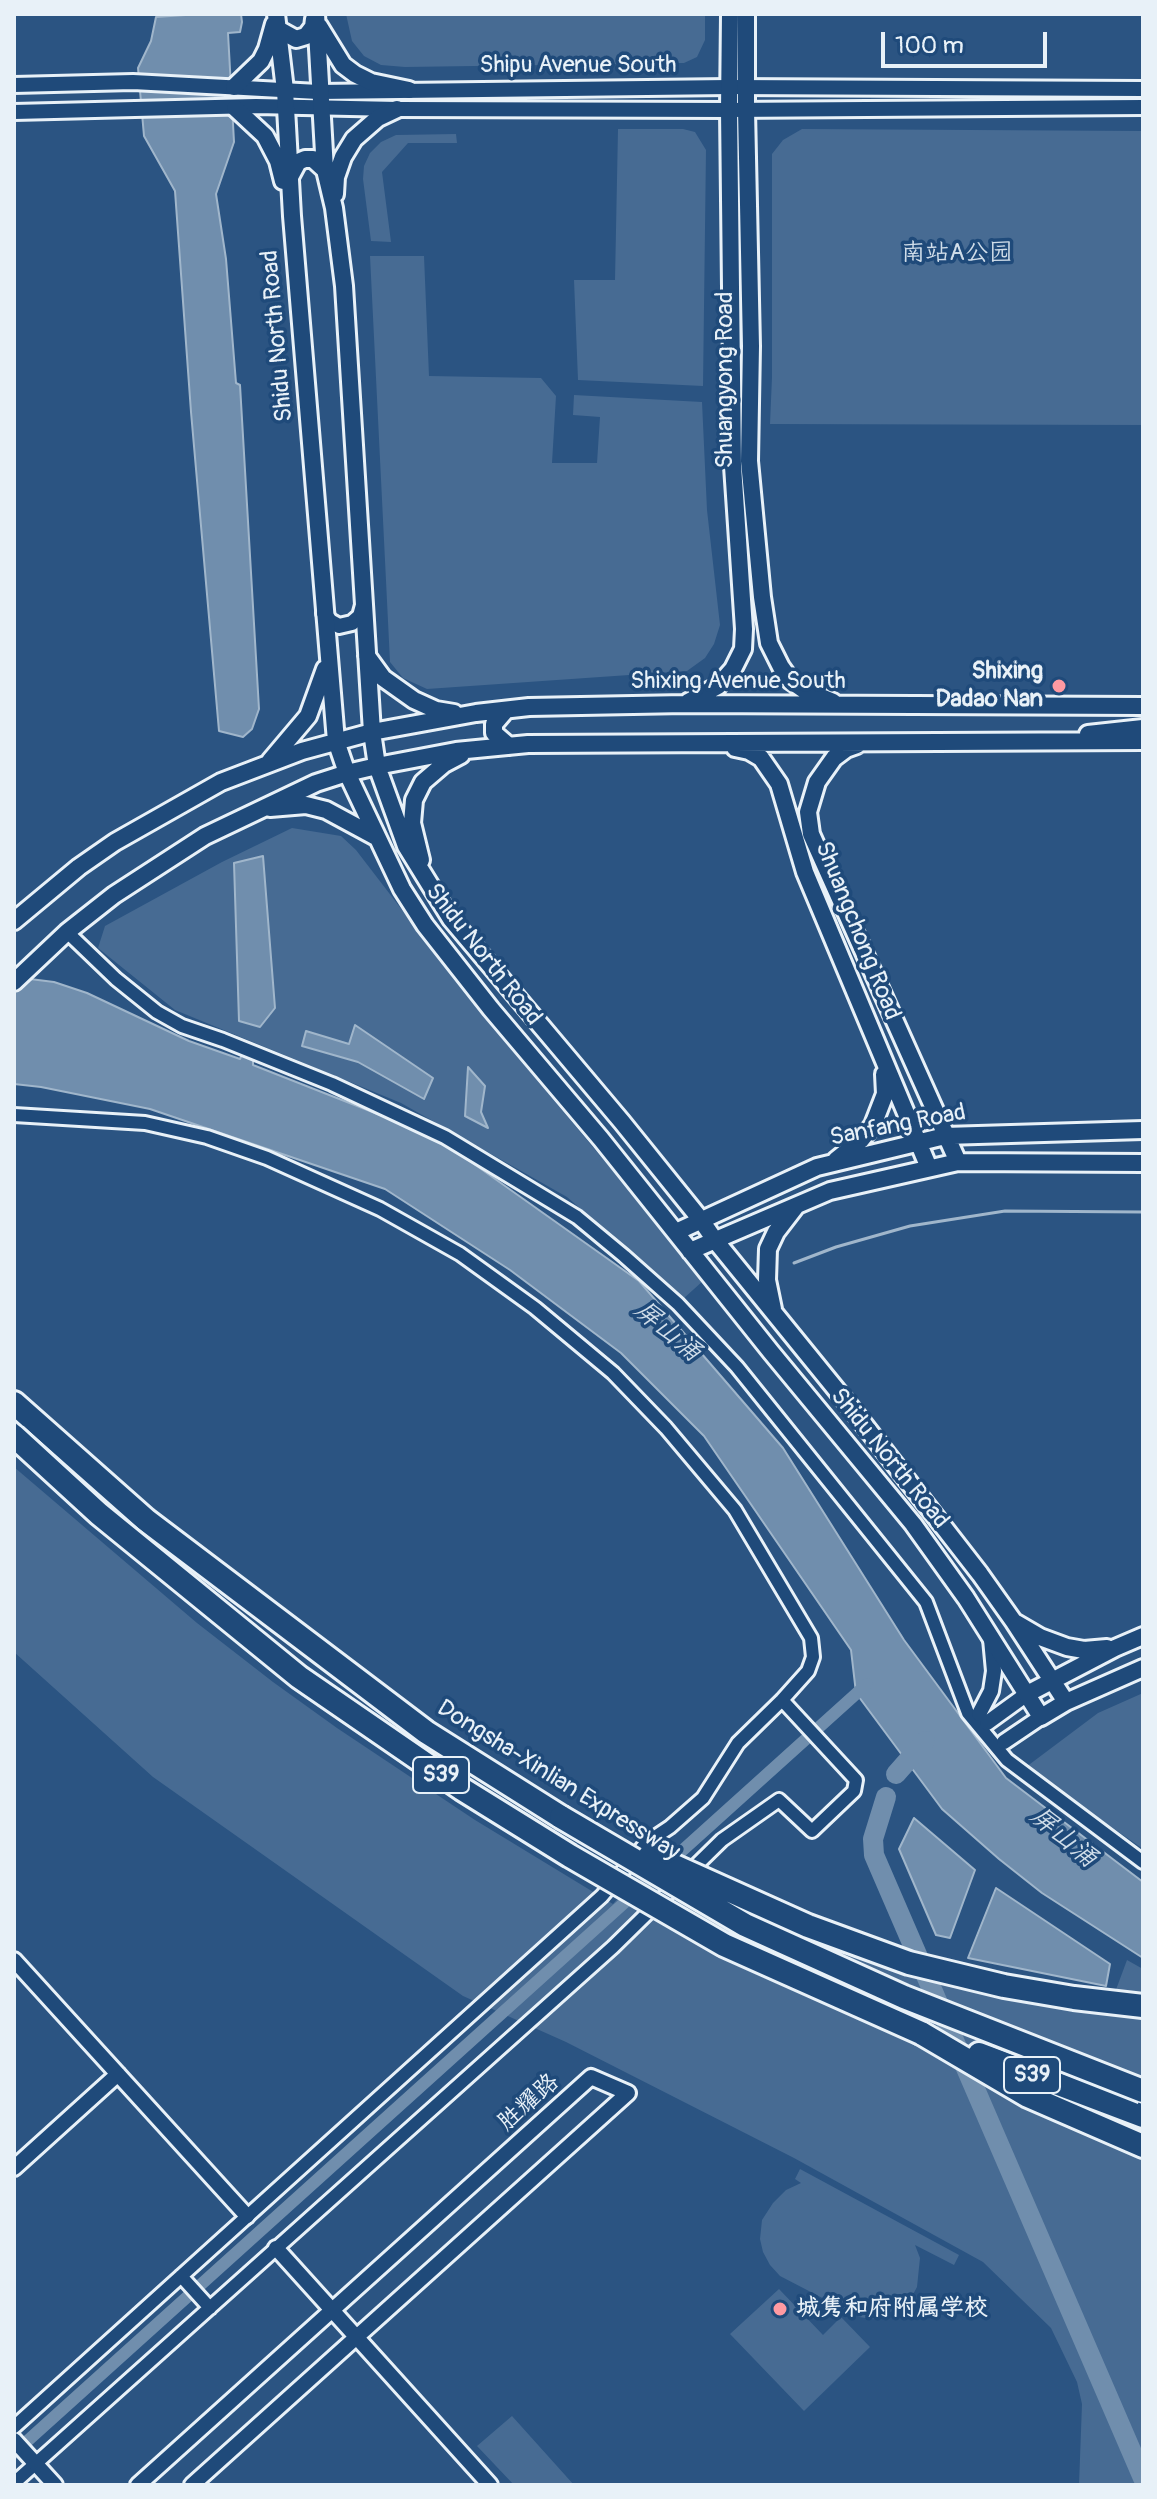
<!DOCTYPE html>
<meta charset="utf-8">
<style>
body{margin:0}
#map{position:relative;width:1157px;height:2499px;overflow:hidden;background:#2b5482;font-family:Pangolin,sans-serif}
canvas{display:block}
.frame{position:absolute;inset:0;border:16px solid #e8f1f8;pointer-events:none}
.scale{position:absolute;left:881px;top:32px;width:166px;height:36px;box-sizing:border-box;border:4px solid #e8f1f8;border-top:0;padding-left:10px;font-size:24px;line-height:28px;white-space:nowrap;color:#e8f1f8;-webkit-text-stroke:6px #1f4a7a;paint-order:stroke}
</style>
<div id="map">
<canvas width="1157" height="2499"></canvas>
<div class="frame"></div>
<div class="scale">100 m</div>
</div>
<script>
const c = document.querySelector('canvas').getContext('2d');
c.lineJoin = 'round';
function fillPath(path, color) { c.fillStyle = color; c.fill(path, 'evenodd'); }
const poly = rows => new Path2D(rows.map(r => 'M' + r).join(''));
function strokePath(path, color, width, dash) { c.strokeStyle = color; c.lineWidth = width; c.lineCap = dash ? 'butt' : 'round'; c.setLineDash(dash || []); c.stroke(path); }
function drawText(font, color, halo, rows, align = 'center') {
  c.font = font + ' Pangolin,"LXGW WenKai TC",sans-serif'; c.lineWidth = 7; c.setLineDash([]); c.textBaseline = 'middle'; c.strokeStyle = halo; c.fillStyle = color; for (const [text, x, y, turn = 0] of rows) {
    c.save(); c.translate(x, y); c.rotate((+turn || 0) * Math.PI / 180); c.textAlign = isNaN(turn) ? turn : align; if (halo) c.strokeText(text, 0, 0); c.fillText(text, 0, 0); c.restore();
  }
}
fillPath(poly([
 [346,14,705,14,705,40,697,57,684,63,405,67,381,65,364,56,352,41],
 [683,129,695,132,706,150,703,386,578,380,574,280,615,280,618,129],
 [802,129,1143,131,1143,425,770,424,772,377,772,154,783,140],
 [456,134,457,143,408,143,382,172,391,242,371,241,363,179,364,166,370,153,381,142,396,135],
 [370,256,424,256,429,376,541,378,556,396,552,463,597,463,600,417,573,415,574,395,702,402,707,510,720,625,714,644,705,658,687,671,427,689,403,678,390,662],
 [292,828,341,836,356,850,485,1018,704,1280,683,1299,567,1197,401,1103,175,1010,98,948,105,926,222,862],
 [14,1467,197,1623,273,1682,337,1728,475,1820,613,1904,659,1850,786,1910,908,1955,1012,1980,1114,1995,1127,1960,1143,1969,1143,2485,1079,2485,1082,2404,1077,2382,1051,2328,983,2262,794,2158,566,2042,463,1996,153,1777,14,1652],
 [1143,1693,1143,1849,1026,1767,1098,1713],
 [800,2169,959,2255,954,2265,915,2245,920,2258,917,2287,910,2300,898,2309,873,2319,859,2317,780,2276,770,2265,763,2252,760,2239,762,2220,773,2203,786,2190,801,2183,795,2179],
 [779,2289,823,2335,841,2317,870,2347,804,2411,730,2334],
 [512,2416,574,2485,514,2485,477,2446]
]), '#476b93');
const water = poly([
 [200,14,241,14,242,22,240,32,228,33,234,142,216,194,226,259,236,383,240,385,259,709,252,729,243,737,219,731,191,412,175,191,144,136,138,68,151,41,156,17,200,14],
 [263,856,275,1008,260,1027,239,1021,234,863,263,856],
 [14,977,54,982,87,993,189,1041,240,1059,243,1052,253,1056,253,1065,436,1137,639,1281,783,1448,904,1640,1006,1778,1143,1882,1143,1958,1042,1893,999,1859,942,1809,856,1693,851,1650,704,1436,621,1353,510,1270,385,1189,150,1109,41,1087,14,1084,14,977],
 [355,1025,433,1078,424,1099,358,1062,302,1046,306,1031,349,1044,355,1025],
 [468,1067,485,1086,481,1112,488,1128,465,1116,468,1067],
 [914,1818,975,1870,950,1938,936,1935,899,1849,914,1818],
 [996,1888,1110,1964,1106,1986,968,1958,996,1888]
]);
fillPath(water, '#708ead');
strokePath(water, '#a0b6cb', 2);
strokePath(poly([
 [794,1263,836,1247,910,1226,1005,1211,1143,1212]
]), '#a0b6cb', 3);
strokePath(poly([
 [14,2453,867,1684]
]), '#708ead', 12);
strokePath(poly([
 [896,1774,925,1741],
 [886,1797,873,1839,874,1855,1143,2478]
]), '#708ead', 20);
const minor = poly([
 [67,932,116,979,157,1012,182,1026,223,1040,332,1084,445,1137,577,1217,624,1256,678,1304,737,1367,926,1602,968,1713,1007,1760,1143,1862],
 [14,1115,145,1123,207,1137,267,1158,380,1209,460,1254,535,1308,613,1373,666,1428,735,1510,811,1638,813,1657,808,1671,782,1700,738,1743,703,1798,670,1827,646,1843,602,1896,14,2427],
 [181,2276,210,2308],
 [14,2483,613,1947,722,1840,779,1800,812,1831,854,1791,856,1780,782,1700]
]);
const tertiary = poly([
 [14,85,133,82,318,92,729,87,1143,89],
 [14,112,256,106,397,109,729,110,1143,107],
 [324,613,330,621,339,626,352,623,360,616,363,605],
 [979,1714,991,1691,994,1671,991,1639],
 [987,1723,1027,1694],
 [1004,1742,1041,1717],
 [14,1960,247,2216],
 [14,2168,118,2074],
 [276,2248,490,2485],
 [14,2440,55,2485],
 [138,2485,591,2077,628,2093,192,2485]
]);
const secondary = poly([
 [276,14,285,90,292,216,336,741,347,773,402,889,425,925,491,1009,601,1139,771,1352,913,1524,966,1598,1041,1717,1066,1702,1143,1668],
 [316,14,325,170,334,208,344,286,372,732,377,766,406,846,451,919,622,1122,701,1220,714,1239,848,1404,980,1574,1014,1622,1066,1702],
 [746,14,746,110,751,346,749,461,762,597,769,643,781,667,791,681,804,690,833,702],
 [319,26,343,65,355,74,371,82,409,90],
 [278,29,296,39,306,36,313,27,314,19],
 [234,87,261,61,267,49,274,24],
 [235,108,265,136,278,161,283,181],
 [290,177,298,162,305,159,313,159,325,170],
 [335,194,336,177,343,157,354,139,378,118,397,109],
 [367,656,383,678,414,700,436,710,454,713],
 [688,702,718,686,733,669,743,649,744,629,733,466,729,110,730,14],
 [506,710,494,724,494,733,509,746],
 [1088,734,1143,728],
 [857,745,846,749,834,758,817,782,808,812,811,834,958,1162],
 [735,748,749,751,761,758,779,784,805,872,929,1168],
 [270,761,308,716,325,669],
 [270,808,306,805,326,810,376,837],
 [421,860,412,823,414,800,423,782,444,764,461,755],
 [14,921,79,867,115,842,221,782,302,751,372,732,476,713,529,707,685,704,1143,706],
 [14,982,67,932,114,895,205,836,316,783,347,773,377,766,456,751,528,744,1143,741],
 [836,1160,861,1140,873,1125,885,1094,884,1074],
 [676,1232,817,1167,945,1136,1143,1130],
 [690,1251,830,1191,958,1162,1143,1163],
 [773,1309,767,1280,768,1249,776,1232,796,1206],
 [1016,1623,1040,1637,1067,1647,1084,1650,1107,1648],
 [1027,1694,1115,1648,1143,1636]
]);
const motorway = poly([
 [14,1403,146,1520,426,1732,561,1817],
 [921,2033,1028,2096,1143,2146],
 [979,2054,1143,2116]
]);
strokePath(minor, '#e8f1f8', 18);
strokePath(tertiary, '#e8f1f8', 20);
strokePath(secondary, '#e8f1f8', 22);
strokePath(motorway, '#e8f1f8', 28);
strokePath(minor, '#1f4a7a', 12);
strokePath(tertiary, '#1f4a7a', 14);
strokePath(secondary, '#1f4a7a', 16);
strokePath(motorway, '#1f4a7a', 22);
const motorwayBridge = poly([
 [14,1436,99,1514,299,1677,462,1789,570,1856,724,1945,921,2033],
 [561,1817,745,1925,904,1997,1143,2091],
 [650,1855,808,1926,909,1963,1004,1986,1074,1998,1143,2006]
]);
strokePath(motorwayBridge, '#e8f1f8', 28, []);
strokePath(motorwayBridge, '#1f4a7a', 22);
for (const [x, y, r, color] of [
 [1059,686,8,"#ff9aa2"],
 [780,2309,8,"#ff9aa2"]
]) { const dot = new Path2D(); dot.arc(x, y, r, 0, 2 * Math.PI); c.fillStyle = color; c.fill(dot); strokePath(dot, '#1f4a7a', 3); }
for (const [x, y, w] of [
 [441,1775,56],
 [1032,2075,56]
]) { const box = new Path2D(); box.roundRect(x - w / 2, y - 18, w, 36, 6); c.fillStyle = '#1f4a7a'; c.fill(box); strokePath(box, '#e8f1f8', 2); }
drawText('bold 22px', '#e8f1f8', null, [
 ["S39",441,1775],
 ["S39",1032,2075]
]);
drawText('24px', '#e8f1f8', '#1f4a7a', [
 ["Shipu Avenue South",578,66],
 ["Shidu North Road",278,336,-95],
 ["Shuangyong Road",726,380,-90],
 ["Shixing Avenue South",738,682],
 ["Shuangchong Road",857,931,68],
 ["Shidu North Road",483,955,52],
 ["Sanfang Road",898,1126,-11],
 ["Shidu North Road",889,1459,51],
 ["Dongsha-Xinlian Expressway",558,1781,32],
 ["胜耀路",529,2103,-42]
]);
drawText('24px', '#d0dde9', '#1f4a7a', [
 ["南站A公园",957,254]
]);
drawText('bold 24px', '#e8f1f8', '#1f4a7a', [
 ["Shixing",1043,672],
 ["Dadao Nan",1043,700],
 ["城隽和府附属学校",796,2309,"left"]
], 'right');
drawText('italic 26px', '#d0dde9', '#1f4a7a', [
 ["屏山涌",667,1332,40],
 ["屏山涌",1063,1838,40]
]);
</script>
